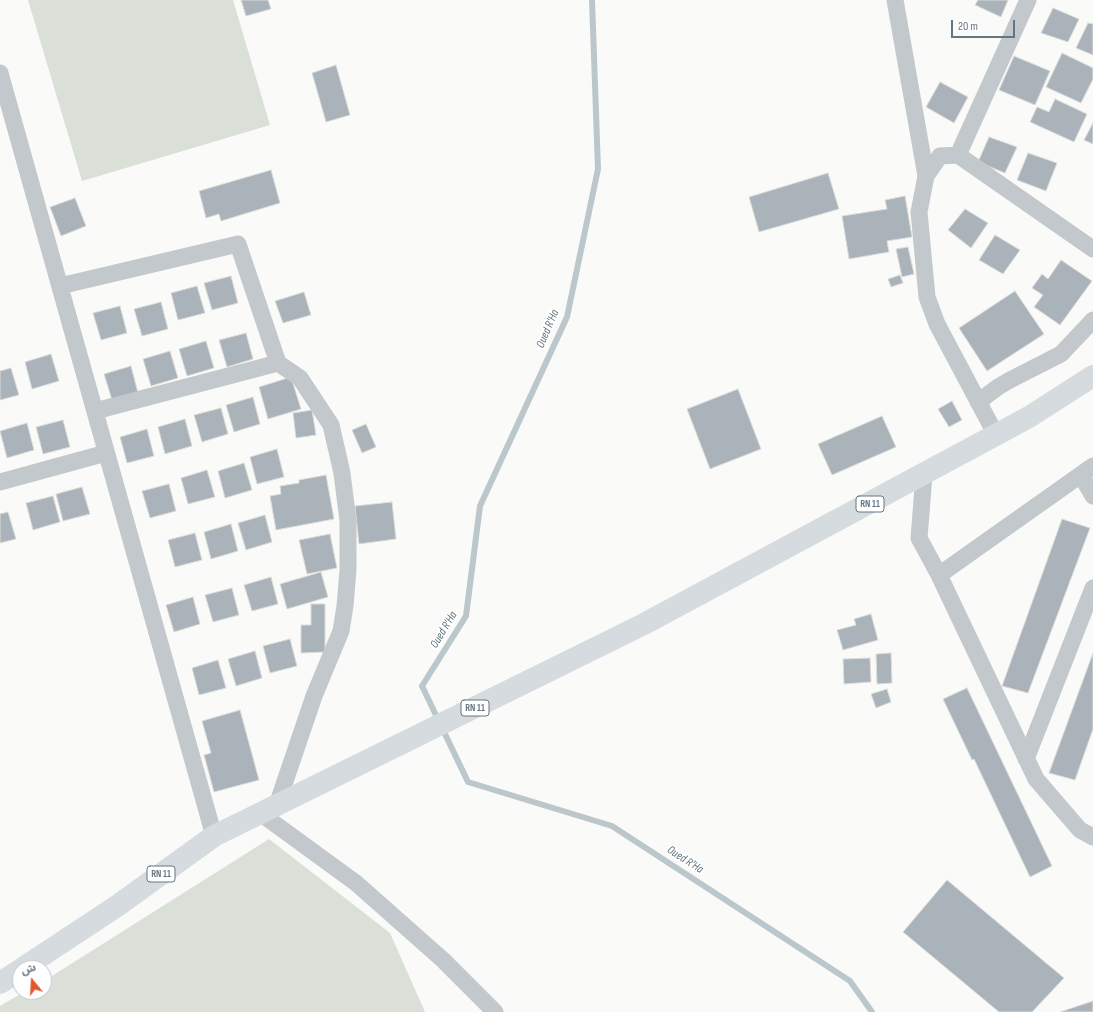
<!DOCTYPE html>
<meta charset="utf-8">
<style>
body{margin:0}
#map{position:relative;width:1093px;height:1012px;overflow:hidden;background:#fafaf8;font-family:"Sofia Sans Condensed","Noto Sans Arabic",sans-serif}
canvas{display:block}
.north{position:absolute;left:12px;top:960px;width:40px;height:40px;box-sizing:border-box;background:#fff;border:1px solid #c1c8cd;border-radius:50%;rotate:342deg;font-size:11px;font-weight:700;line-height:16px;text-align:center;color:#657683}
.north::after{content:'';display:block;margin:auto;width:14px;height:18px;background:#e4572e;clip-path:polygon(50% 0,100% 100%,50% 72%,0 100%)}
.scale{position:absolute;left:951px;top:20px;width:64px;height:18px;box-sizing:border-box;border:2px solid #657683;border-top:0;padding-left:5px;font-size:12px;line-height:14px;white-space:nowrap;color:#657683;-webkit-text-stroke:3px #fff;paint-order:stroke}
</style>
<div id="map">
<canvas width="1093" height="1012"></canvas>
<div class="north">ش</div>
<div class="scale">20 m</div>
</div>
<script>
const c = document.querySelector('canvas').getContext('2d');
c.lineJoin = 'round';
function fillPath(path, color) { c.fillStyle = color; c.fill(path, 'evenodd'); }
const poly = rows => new Path2D(rows.map(r => 'M' + r).join(''));
function strokePath(path, color, width, dash) { c.strokeStyle = color; c.lineWidth = width; c.lineCap = dash ? 'butt' : 'round'; c.setLineDash(dash || []); c.stroke(path); }
function drawText(font, color, halo, rows, align = 'center') {
  c.font = font + ' "Sofia Sans Condensed",sans-serif'; c.lineWidth = 4; c.setLineDash([]); c.textBaseline = 'middle'; c.strokeStyle = halo; c.fillStyle = color; for (const [text, x, y, turn = 0] of rows) {
    c.save(); c.translate(x, y); c.rotate((+turn || 0) * Math.PI / 180); c.textAlign = isNaN(turn) ? turn : align; if (halo) c.strokeText(text, 0, 0); c.fillText(text, 0, 0); c.restore();
  }
}
fillPath(poly([
 [28,0,233,0,270,125,82,181],
 [269,839,390,933,425,1012,0,1012,0,1006,24,992,44,992,44,981]
]), '#dadfd7');
strokePath(poly([
 [592,0,598,169,567,317,480,506,466,616,422,686,468,782,612,826,850,981,872,1012]
]), '#bbc7cb', 6);
const building = poly([
 [241,0,268,0,271,9,246,16,241,0],
 [978,0,1008,0,1001,17,975,5,978,0],
 [1053,8,1079,19,1068,42,1041,33,1053,8],
 [1088,23,1093,24,1093,55,1076,48,1088,23],
 [1062,53,1093,68,1093,79,1081,103,1046,87,1062,53],
 [1014,56,1050,71,1035,105,999,90,1014,56],
 [336,65,350,115,326,122,312,73,336,65],
 [940,82,968,97,954,123,926,107,940,82],
 [1055,99,1087,114,1074,142,1030,122,1037,107,1049,112,1055,99],
 [1093,123,1093,144,1084,140,1093,123],
 [989,137,1017,147,1005,173,978,162,989,137],
 [1028,153,1057,163,1046,191,1017,180,1028,153],
 [271,170,280,203,221,221,219,214,206,218,199,191,271,170],
 [828,173,839,209,759,232,749,197,828,173],
 [905,196,912,237,887,241,889,252,849,259,842,216,887,209,885,200,905,196],
 [75,198,86,226,61,236,50,207,75,198],
 [965,209,988,223,971,248,948,230,965,209],
 [995,235,1020,250,1003,274,979,260,995,235],
 [908,247,914,274,902,277,896,249,908,247],
 [1061,260,1092,281,1060,325,1034,307,1043,295,1032,288,1042,274,1048,279,1061,260],
 [900,275,903,283,891,287,888,279,900,275],
 [231,276,238,303,212,310,204,283,231,276],
 [197,286,205,313,178,320,171,293,197,286],
 [1015,291,1044,334,987,371,959,328,1015,291],
 [304,292,311,315,283,323,275,301,304,292],
 [161,302,168,329,142,336,134,309,161,302],
 [120,306,127,333,101,340,93,313,120,306],
 [246,333,253,359,227,367,219,340,246,333],
 [206,341,214,368,187,376,179,349,206,341],
 [170,351,178,378,151,386,143,359,170,351],
 [51,354,59,381,32,389,25,362,51,354],
 [131,366,138,393,112,400,104,374,131,366],
 [11,368,19,395,0,400,0,371,11,368],
 [291,377,301,409,268,419,259,387,291,377],
 [738,389,761,449,710,469,687,409,738,389],
 [253,397,260,424,234,432,226,405,253,397],
 [952,401,962,420,949,427,938,409,952,401],
 [221,408,228,434,202,442,194,415,221,408],
 [312,410,316,435,296,438,293,413,312,410],
 [882,416,896,447,832,475,818,444,882,416],
 [185,419,192,446,165,454,158,427,185,419],
 [63,420,70,447,43,454,36,427,63,420],
 [27,423,34,450,7,458,0,431,27,423],
 [366,424,376,447,362,453,352,430,366,424],
 [147,429,154,456,127,463,120,437,147,429],
 [277,449,284,477,257,484,250,457,277,449],
 [244,463,252,490,225,498,218,471,244,463],
 [207,470,215,497,188,504,181,478,207,470],
 [326,475,334,519,276,530,270,496,281,494,280,486,299,483,299,480,326,475],
 [169,484,176,511,150,518,142,491,169,484],
 [82,487,90,514,63,521,56,494,82,487],
 [53,496,60,522,33,530,26,503,53,496],
 [392,502,396,539,359,544,355,506,392,502],
 [8,512,16,539,0,543,0,514,8,512],
 [265,515,272,542,246,550,238,523,265,515],
 [1062,519,1090,528,1028,693,1002,686,1062,519],
 [231,524,238,551,211,559,204,532,231,524],
 [195,533,202,560,175,567,168,540,195,533],
 [330,534,337,568,307,574,299,540,330,534],
 [321,572,328,597,287,609,280,584,321,572],
 [271,577,278,604,252,611,244,585,271,577],
 [232,588,239,615,213,622,205,595,232,588],
 [193,597,200,624,174,632,166,605,193,597],
 [311,604,325,604,325,652,301,653,301,625,311,625,311,604],
 [871,614,878,640,843,650,837,630,856,625,854,619,871,614],
 [290,639,297,666,270,673,263,646,290,639],
 [255,651,262,678,236,686,228,659,255,651],
 [891,653,892,683,877,684,876,654,891,653],
 [1093,653,1093,729,1075,780,1049,773,1093,653],
 [870,658,871,682,844,684,843,659,870,658],
 [218,660,226,688,199,695,192,668,218,660],
 [967,688,1052,866,1030,877,974,759,972,760,943,699,967,688],
 [887,689,891,702,876,708,871,694,887,689],
 [240,710,259,780,214,792,204,755,211,753,202,721,240,710],
 [947,880,1064,978,1032,1012,999,1012,903,932,947,880],
 [1093,1001,1093,1012,1060,1012,1093,1001]
]);
fillPath(building, '#aab3b9');
strokePath(building, '#dcdcda', 1);
strokePath(poly([
 [895,0,926,176],
 [1028,0,958,155,1093,249],
 [0,73,214,836],
 [958,155,940,156,926,176,919,212,927,297,937,324,996,435],
 [60,286,238,244,278,363,300,378,331,425,342,473,348,521,348,570,345,606,341,631,314,696,277,805],
 [978,402,998,387,1010,380,1061,354,1093,320],
 [95,411,278,363],
 [924,475,919,538,939,575,1036,779,1080,830,1093,837],
 [1081,475,1093,496],
 [0,482,106,453],
 [939,575,1093,466],
 [1026,759,1093,588],
 [260,813,356,883,443,960,495,1012]
]), '#c3c8cc', 17);
strokePath(poly([
 [23,968,117,906,214,836,644,624,1029,417,1093,376],
 [0,983,20,970]
]), '#d6dbdf', 22);
for (const [x, y, w] of [
 [870,504,28],
 [475,708,28],
 [161,874,28]
]) { const box = new Path2D(); box.roundRect(x - w / 2, y - 8, w, 16, 3); c.fillStyle = '#fff'; c.fill(box); strokePath(box, '#657683', 1); }
drawText('bold 10px', '#657683', null, [
 ["RN 11",870,504],
 ["RN 11",475,708],
 ["RN 11",161,874]
]);
drawText('italic 12px', '#60757c', '#fff', [
 ["Oued R'Ha",548,329,-67],
 ["Oued R'Ha",444,630,-59],
 ["Oued R'Ha",685,860,33]
]);
</script>
